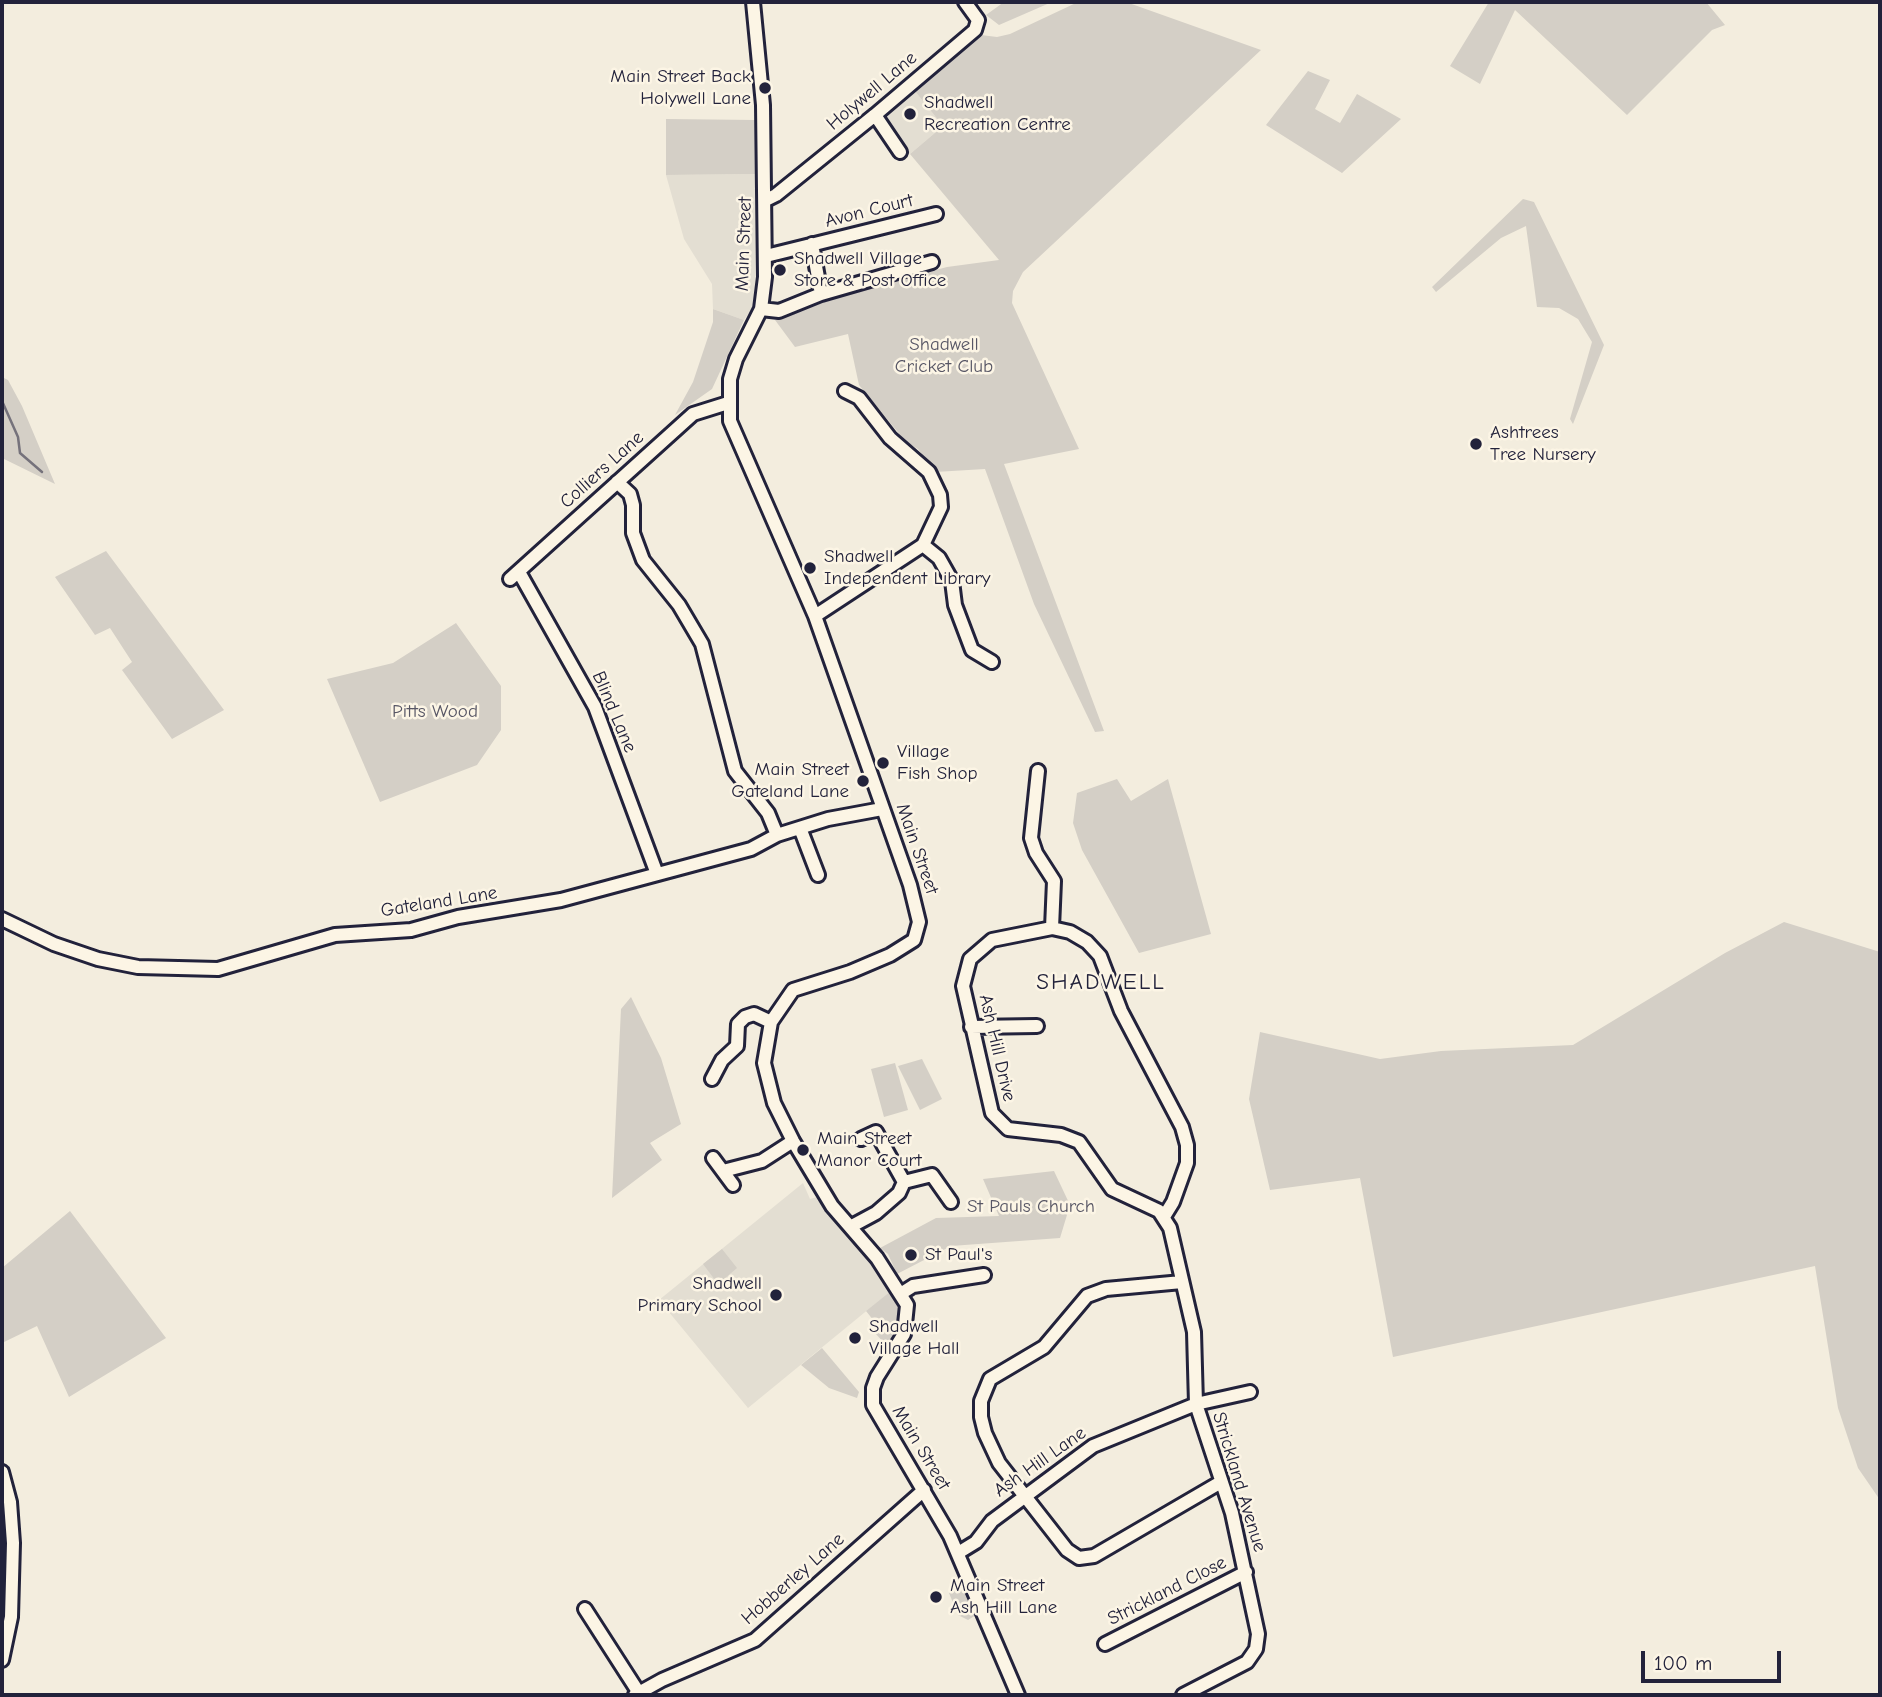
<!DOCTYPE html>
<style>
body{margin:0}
#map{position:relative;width:1882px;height:1697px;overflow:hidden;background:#f3edde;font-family:"Comic Neue",sans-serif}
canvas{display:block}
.frame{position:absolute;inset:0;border:4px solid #22223b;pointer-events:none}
.scale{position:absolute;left:1641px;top:1651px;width:140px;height:32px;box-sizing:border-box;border:4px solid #22223b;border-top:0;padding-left:9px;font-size:21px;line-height:24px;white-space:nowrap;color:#22223b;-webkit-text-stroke:5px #fcf5e5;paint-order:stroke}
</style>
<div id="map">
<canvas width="1882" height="1697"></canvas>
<div class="frame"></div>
<div class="scale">100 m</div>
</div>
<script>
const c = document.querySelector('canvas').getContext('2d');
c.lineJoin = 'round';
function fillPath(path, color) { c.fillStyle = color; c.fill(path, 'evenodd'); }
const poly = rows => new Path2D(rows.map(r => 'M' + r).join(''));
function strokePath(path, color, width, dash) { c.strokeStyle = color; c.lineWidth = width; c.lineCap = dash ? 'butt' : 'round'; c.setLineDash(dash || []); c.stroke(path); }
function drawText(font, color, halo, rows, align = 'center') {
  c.font = font + ' "Comic Neue",sans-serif'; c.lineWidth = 5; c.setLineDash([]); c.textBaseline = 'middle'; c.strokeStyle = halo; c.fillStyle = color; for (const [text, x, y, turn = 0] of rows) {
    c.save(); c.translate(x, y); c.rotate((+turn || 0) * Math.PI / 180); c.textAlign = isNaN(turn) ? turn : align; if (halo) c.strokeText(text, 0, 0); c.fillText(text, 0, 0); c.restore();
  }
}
fillPath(poly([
 [914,90,943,126,910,154,881,117],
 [758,174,755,304,744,320,713,309,712,284,684,239,666,175],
 [803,1183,810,1199,821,1196,838,1223,892,1290,748,1408,659,1300]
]), '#e3ded2');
fillPath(poly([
 [1004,2,1052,2,999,25,986,15],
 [1078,2,1126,2,1261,50,1023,272,1013,291,1012,303,1079,449,1004,464,1104,731,1095,732,1034,604,985,469,935,472,918,449,906,442,859,385,848,334,795,347,775,320,849,293,947,267,999,260,910,154,943,126,914,90,981,35,997,37,1010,34],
 [1489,2,1706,2,1725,25,1712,30,1627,115,1515,10,1480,84,1450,66],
 [1308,71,1330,80,1315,109,1340,123,1357,94,1401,119,1342,173,1266,125],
 [666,119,755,120,758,174,666,175],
 [1523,199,1534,202,1604,345,1573,424,1570,419,1592,342,1578,319,1559,308,1537,307,1526,226,1501,238,1436,292,1432,287],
 [713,309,744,320,712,389,675,415,693,382,713,322],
 [2,377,8,380,22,406,55,484,2,458],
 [106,551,224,710,172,739,122,670,132,662,110,628,95,635,55,577],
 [456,623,501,686,501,730,477,765,380,802,327,679,393,663],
 [1117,779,1131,801,1168,779,1211,934,1139,953,1082,850,1073,823,1077,793],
 [1784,922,1880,952,1880,1500,1858,1468,1838,1408,1815,1266,1393,1357,1360,1178,1270,1190,1249,1099,1260,1032,1380,1059,1441,1051,1573,1045,1725,953],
 [631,997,661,1058,681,1124,650,1143,662,1160,612,1198,621,1009],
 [922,1059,942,1099,920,1110,898,1066],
 [895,1063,908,1110,884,1117,871,1069],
 [1054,1171,1070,1205,1060,1238,951,1246,897,1274,888,1254,880,1248,936,1218,999,1216,983,1179],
 [70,1211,166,1338,69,1397,37,1326,2,1343,2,1268],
 [722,1249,737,1268,718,1284,703,1264],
 [892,1290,897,1299,900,1326,889,1348,873,1331,878,1326,866,1311],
 [822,1348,859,1392,857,1398,829,1388,801,1365],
 [960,1580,976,1615,968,1620,958,1615,949,1593,950,1584]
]), '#d4cfc6');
strokePath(poly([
 [2,401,18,437,20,453,42,472]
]), '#75727b', 2.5);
const minor = poly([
 [753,2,763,105,765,277,761,309,736,359,730,379,730,421,815,616,910,885,919,922,914,940,890,955,850,972,793,990,771,1022,764,1063,774,1103,793,1141,832,1206,877,1258,907,1305,904,1334,877,1377,873,1388,873,1405,950,1536,1018,1695],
 [875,115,900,152],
 [766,200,776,195,875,115,975,30,978,20,965,2],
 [812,244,821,294],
 [766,256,936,214],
 [761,309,779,311,821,294,932,262],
 [617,482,630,494,633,505,633,533,643,560,679,605,702,644,735,771,768,813,777,835],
 [923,545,939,558,952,581,955,605,972,650,992,662],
 [519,572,595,707,657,874],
 [510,579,693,414,728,403],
 [815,616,923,545,941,507,940,495,929,472,890,438,859,398,845,391],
 [1038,771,1031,838,1036,853,1054,881,1052,928],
 [800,828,818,875],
 [2,919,54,944,98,959,138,967,218,969,335,935,411,930,458,917,561,900,751,849,777,835,828,819,882,809],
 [971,1027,1037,1026],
 [712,1079,722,1060,737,1046,738,1024,745,1017,754,1014,771,1022],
 [861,1139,876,1132,904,1182],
 [713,1158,733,1185],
 [723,1171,762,1161,793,1141],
 [1165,1215,1173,1202,1187,1163,1187,1145,1182,1127,1121,1011,1100,956,1087,942,1070,932,1052,928,992,940,970,959,963,986,992,1113,1008,1129,1061,1135,1079,1142,1112,1189,1159,1211,1170,1228,1194,1332,1196,1404,1232,1513,1258,1634,1256,1649,1247,1662,1183,1695],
 [850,1227,876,1213,899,1193,904,1182,932,1175,951,1202],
 [1182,1282,1106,1289,1087,1296,1044,1347,990,1379,981,1401,981,1417,985,1433,999,1463,1067,1550,1079,1558,1094,1556,1221,1482],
 [902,1293,913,1286,984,1275],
 [2,1472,10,1502,13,1543,11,1617,2,1660],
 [958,1553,976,1542,992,1521,1093,1446,1196,1404,1250,1392],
 [585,1609,639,1693],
 [1105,1644,1246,1572],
 [635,1695,662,1680,755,1640,924,1490]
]);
strokePath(minor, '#22223b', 18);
strokePath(minor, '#fcf5e5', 12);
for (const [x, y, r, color] of [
 [765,88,7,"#22223b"],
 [910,114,7,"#22223b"],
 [780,270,7,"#22223b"],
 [1476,444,7,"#22223b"],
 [810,568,7,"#22223b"],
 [883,763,7,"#22223b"],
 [863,781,7,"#22223b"],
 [803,1150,7,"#22223b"],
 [911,1255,7,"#22223b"],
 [776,1295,7,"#22223b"],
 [855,1338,7,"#22223b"],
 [936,1597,7,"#22223b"]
]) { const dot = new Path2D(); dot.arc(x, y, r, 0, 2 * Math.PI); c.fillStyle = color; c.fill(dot); strokePath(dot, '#fcf5e5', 2.5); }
drawText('19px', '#22223b', '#fcf5e5', [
 ["Main Street Back",751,77,"right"],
 ["Holywell Lane",751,99,"right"],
 ["Shadwell",924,103],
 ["Recreation Centre",924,125],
 ["Shadwell Village",794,259],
 ["Store & Post Office",794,281],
 ["Ashtrees",1490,433],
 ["Tree Nursery",1490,455],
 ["Shadwell",824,557],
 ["Independent Library",824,579],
 ["Village",897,752],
 ["Fish Shop",897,774],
 ["Main Street",849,770,"right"],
 ["Gateland Lane",849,792,"right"],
 ["Main Street",817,1139],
 ["Manor Court",817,1161],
 ["St Paul's",925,1255],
 ["Shadwell",762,1284,"right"],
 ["Primary School",762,1306,"right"],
 ["Shadwell",869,1327],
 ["Village Hall",869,1349],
 ["Main Street",950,1586],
 ["Ash Hill Lane",950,1608]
], 'left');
drawText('19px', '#22223b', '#fcf5e5', [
 ["Holywell Lane",872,91,-40],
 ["Avon Court",869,211,-14],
 ["Main Street",744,244,-88],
 ["Colliers Lane",602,470,-42],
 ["Blind Lane",614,712,67],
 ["Main Street",917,849,71],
 ["Gateland Lane",439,902,-9],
 ["Ash Hill Drive",997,1048,77],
 ["Main Street",921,1448,59],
 ["Ash Hill Lane",1040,1462,-35],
 ["Strickland Avenue",1239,1482,73],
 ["Hobberley Lane",793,1579,-41],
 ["Strickland Close",1167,1591,-27]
]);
drawText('19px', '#575665', '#fcf5e5', [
 ["Shadwell",944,345],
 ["Cricket Club",944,367],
 ["Pitts Wood",435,712],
 ["St Pauls Church",1031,1207]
]);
c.letterSpacing = '2px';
drawText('23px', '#22223b', '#fcf5e5', [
 ["SHADWELL",1101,982]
]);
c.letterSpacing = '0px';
</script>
